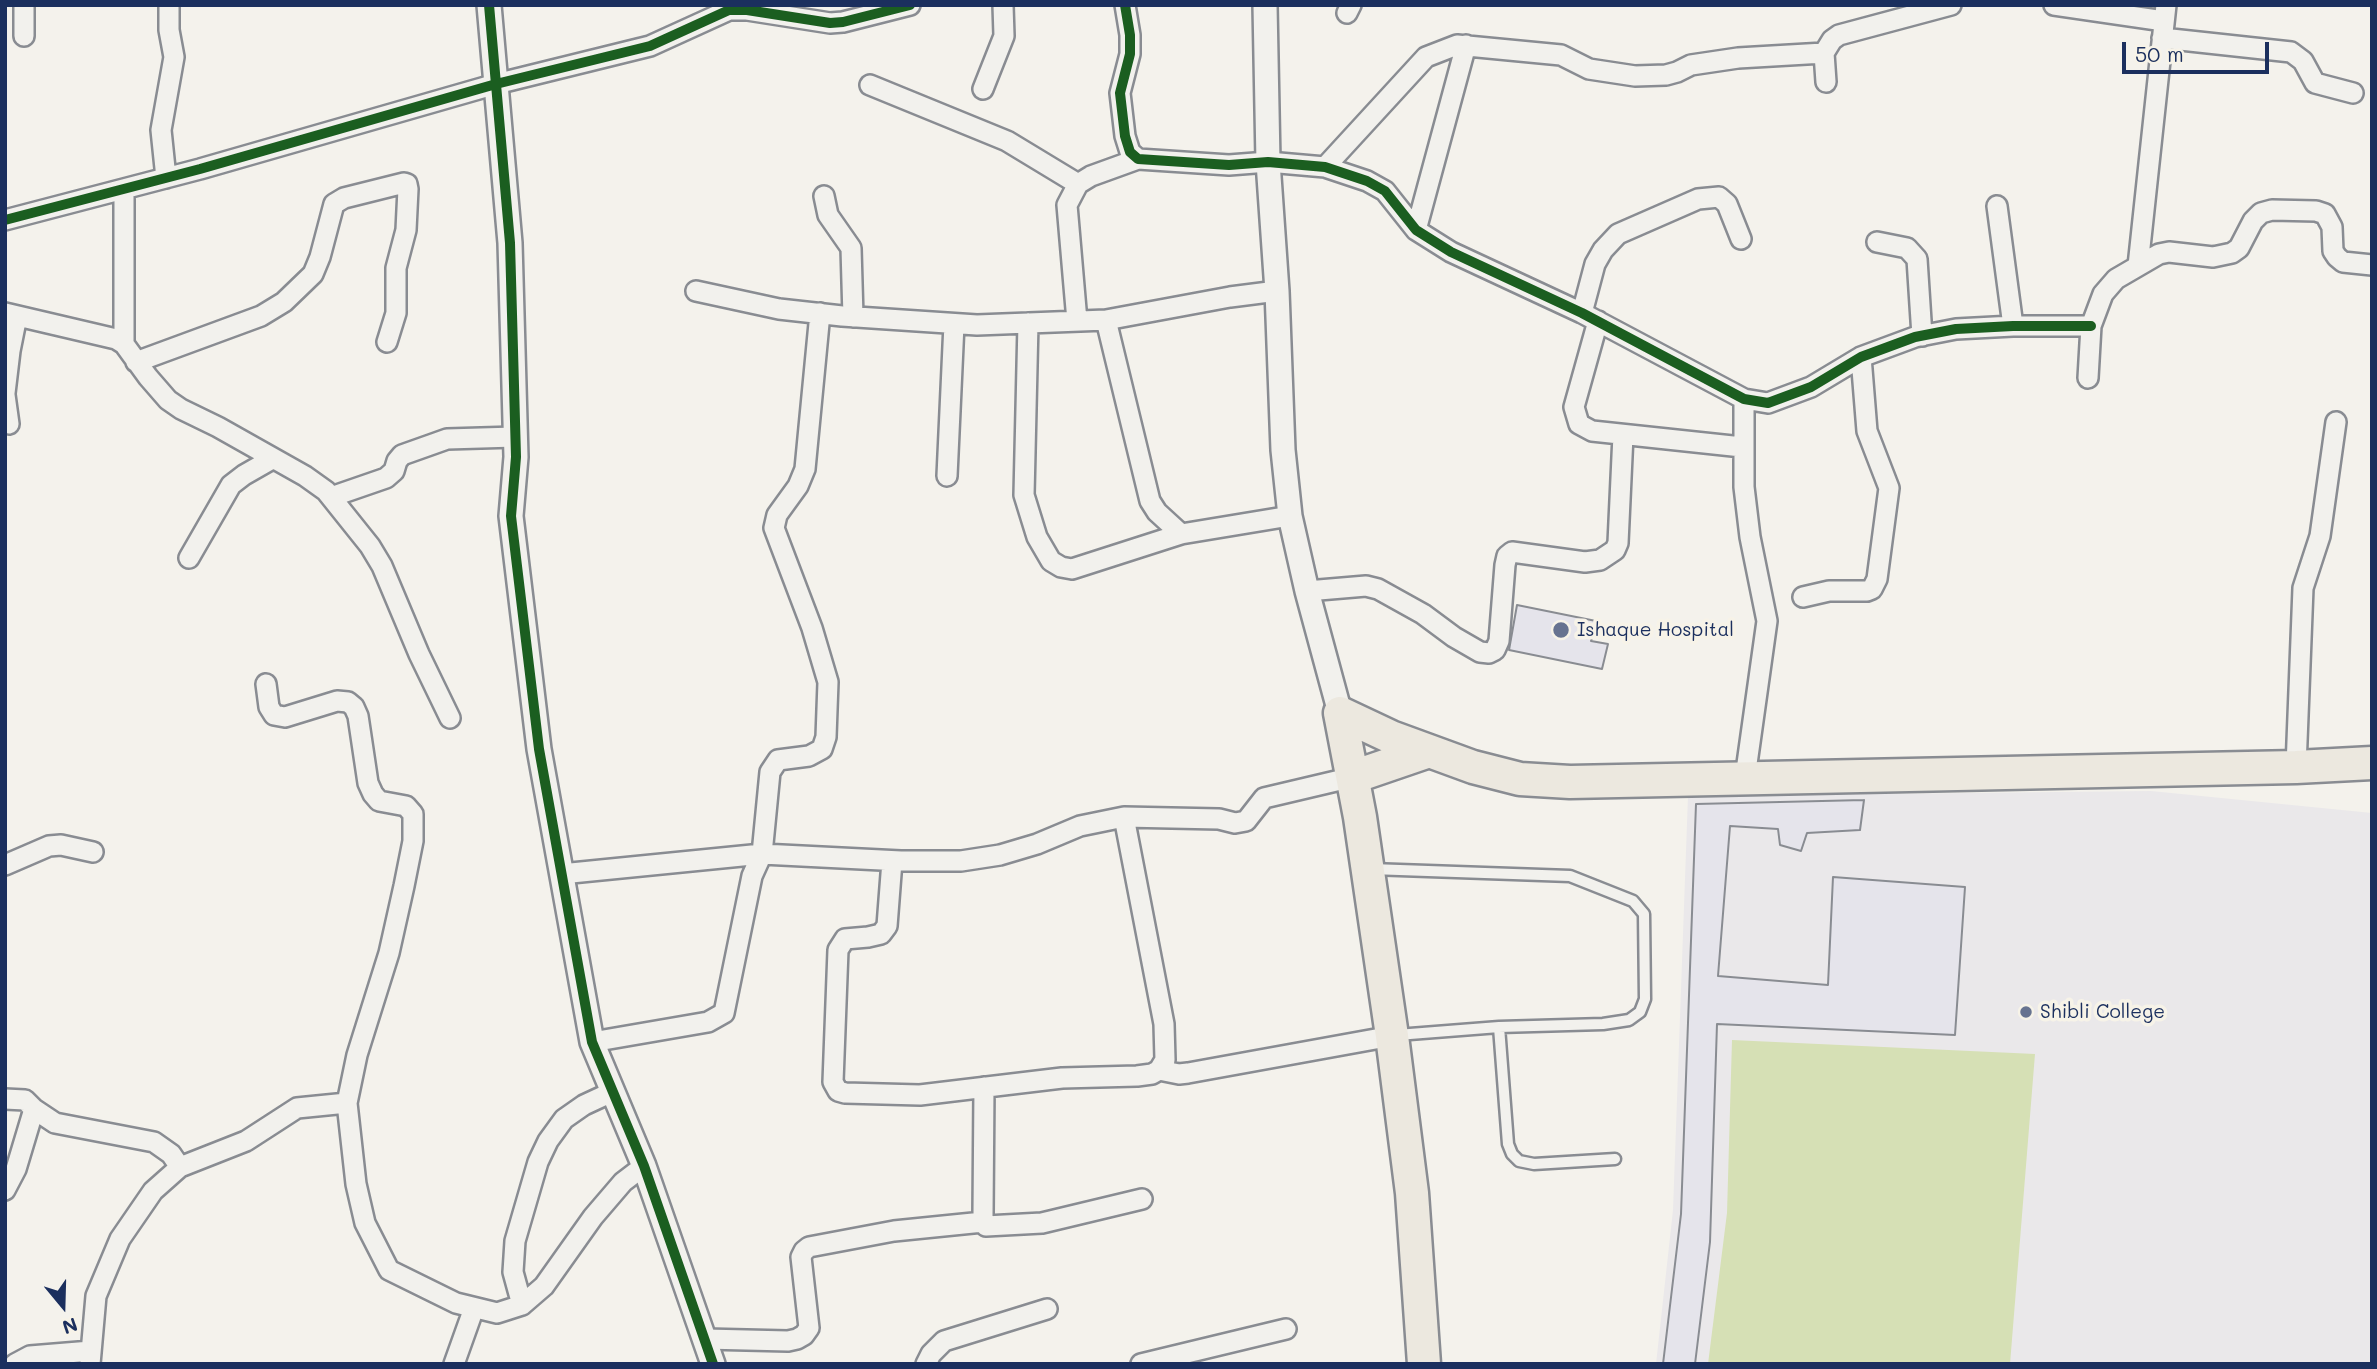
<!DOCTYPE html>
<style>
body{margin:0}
#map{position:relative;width:2377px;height:1369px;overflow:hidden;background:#f4f2ec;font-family:Mali,sans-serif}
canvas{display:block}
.frame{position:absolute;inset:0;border:7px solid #1b2f5e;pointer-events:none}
.north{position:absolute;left:28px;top:1271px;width:70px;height:70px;-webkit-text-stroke:5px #f7f3e8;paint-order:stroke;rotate:161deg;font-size:19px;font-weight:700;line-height:28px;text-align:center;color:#1b2f5e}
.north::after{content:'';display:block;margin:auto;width:24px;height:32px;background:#1b2f5e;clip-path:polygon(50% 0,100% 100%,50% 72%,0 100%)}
.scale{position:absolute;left:2122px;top:42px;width:147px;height:32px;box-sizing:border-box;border:4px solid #1b2f5e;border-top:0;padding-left:9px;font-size:21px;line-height:24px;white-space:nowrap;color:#1b2f5e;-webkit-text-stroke:5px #f7f3e8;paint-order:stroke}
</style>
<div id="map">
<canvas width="2377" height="1369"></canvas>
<div class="frame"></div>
<div class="north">N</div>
<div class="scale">50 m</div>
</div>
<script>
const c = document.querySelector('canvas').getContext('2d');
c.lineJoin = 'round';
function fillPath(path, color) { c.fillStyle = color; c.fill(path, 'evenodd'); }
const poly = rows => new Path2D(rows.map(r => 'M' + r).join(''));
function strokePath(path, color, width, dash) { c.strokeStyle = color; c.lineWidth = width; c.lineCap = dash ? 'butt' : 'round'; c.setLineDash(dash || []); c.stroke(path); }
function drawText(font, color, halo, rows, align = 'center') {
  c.font = font + ' Mali,sans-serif'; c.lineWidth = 7; c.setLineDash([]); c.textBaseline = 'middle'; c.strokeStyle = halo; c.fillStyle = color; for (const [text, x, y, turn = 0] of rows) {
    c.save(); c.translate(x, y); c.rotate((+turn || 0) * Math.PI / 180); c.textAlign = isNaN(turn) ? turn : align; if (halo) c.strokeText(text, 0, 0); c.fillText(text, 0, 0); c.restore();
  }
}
fillPath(poly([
 [2151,791,2372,813,2372,1364,1656,1364,1673,1210,1688,796]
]), '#eae8ea');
fillPath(poly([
 [1732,1040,2035,1054,2010,1364,1708,1364,1727,1213]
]), '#d6e0b5');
const building = poly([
 [1517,605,1596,621,1591,641,1608,644,1602,669,1509,650,1517,605],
 [1864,800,1860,830,1807,833,1801,851,1780,845,1778,829,1730,826,1718,976,1828,985,1833,877,1965,887,1955,1035,1717,1024,1710,1242,1695,1364,1663,1364,1681,1214,1696,804,1864,800]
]);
fillPath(building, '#e5e4eb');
strokePath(building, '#898c92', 2);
const service = poly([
 [1371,869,1570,876,1633,901,1644,914,1645,999,1640,1012,1629,1020,1603,1024,1499,1027,1397,1035],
 [1499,1027,1508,1144,1512,1154,1519,1161,1534,1164,1615,1159]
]);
const minor = poly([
 [24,5,24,36],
 [1125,5,1130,35,1130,54,1120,93,1125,136,1130,152,1138,159,1229,165,1268,162,1325,167,1367,181,1385,191,1416,230,1451,252,1582,313,1744,399,1768,403,1811,387,1861,357,1915,337,1956,329,2013,326,2091,326],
 [2054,5,2164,21],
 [1347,13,1351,5],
 [2162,38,2291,52,2303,61,2315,83,2353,93],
 [1826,82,1824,53,1832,40,1839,35,1951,5],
 [870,85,1007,141,1078,184],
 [983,89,1004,36,1003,5],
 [1325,167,1426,57,1457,45,1561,55,1589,69,1635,76,1666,75,1677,72,1691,65,1738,58,1824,53],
 [166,178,161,130,174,57,169,30,169,5],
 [124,189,124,344],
 [824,196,828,215,851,248,853,317],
 [1997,206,2013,326],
 [5,220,200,169,496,84,650,46,729,10,747,10,830,23,843,22,910,5],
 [1416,230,1466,45],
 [1877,242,1907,248,1917,259,1922,336],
 [2138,266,2166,5],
 [696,291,779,309,842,316,977,325,1106,320,1230,297,1277,291],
 [5,313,116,339,124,344,148,377,168,400,181,409,218,427,305,476,326,491,370,546,382,566,419,654,450,718],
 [1582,313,1595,264,1603,250,1618,234,1698,199,1719,197,1727,204,1741,239],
 [1106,320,1150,501,1157,512,1181,534],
 [1077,321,1067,205,1078,184,1091,176,1138,159],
 [1598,321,1574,407,1579,424,1592,431,1742,447],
 [1028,323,1024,495,1037,537,1051,561,1061,567,1072,569,1181,534,1290,516],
 [136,362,261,316,284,302,313,274,320,257,334,204,344,198,404,183,407,184,408,189,406,230,396,268,396,313,387,342],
 [2088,378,2091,326,2103,294,2116,279,2159,254,2169,252,2213,257,2232,253,2239,248,2253,221,2261,213,2272,210,2316,211,2325,214,2332,227,2333,251,2337,257,2343,262,2372,265],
 [5,393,10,351,17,316],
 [5,395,9,424],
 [1744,399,1744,487,1750,537,1767,621,1745,778],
 [947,476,954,324],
 [331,497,386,478,394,471,397,461,402,455,433,444,447,439,515,437],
 [189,558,231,485,244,475,272,459],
 [1307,591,1366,586,1378,589,1423,614,1454,637,1480,652,1489,653,1495,650,1499,641,1505,565,1507,556,1512,552,1585,562,1600,560,1615,550,1618,543,1623,435],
 [1803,597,1829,591,1867,591,1872,589,1877,579,1889,488,1867,431,1861,357],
 [266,684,269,707,274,715,285,717,337,701,348,702,354,707,358,716,368,783,373,794,379,801,406,806,413,814,413,841,404,886,389,953,357,1055,347,1103,356,1184,365,1223,389,1270,456,1303,497,1313,522,1305,544,1286,593,1217,623,1182,644,1166],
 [2296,767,2303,588,2320,536,2336,422],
 [892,861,887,926,881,934,868,937,845,939,838,950,833,1082,838,1091,845,1093,920,1095,1062,1078,1137,1076,1152,1074,1159,1070,1165,1060,1164,1024,1124,817],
 [5,865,49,846,61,845,93,852],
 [561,874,762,854,901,861,961,861,1000,855,1037,844,1080,826,1124,817,1219,819,1235,823,1246,821,1264,798,1353,777],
 [592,1042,708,1022,724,1013,752,876,762,854,770,772,778,760,809,756,822,749,826,737,828,682,812,628,774,528,777,515,798,486,805,469,820,313],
 [1159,1070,1179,1074,1188,1073,1392,1036],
 [984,1087,983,1215,983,1222,986,1226,1042,1223,1142,1199],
 [5,1099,25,1100,34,1109,55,1123,154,1142,171,1154,180,1167],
 [5,1190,16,1169,34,1109],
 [522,1305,513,1272,515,1241,538,1162,548,1141,564,1119,584,1105,612,1092],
 [705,1339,788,1341,797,1339,804,1335,809,1328,801,1257,804,1251,809,1247,894,1231,983,1222],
 [15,1364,30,1356,91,1351],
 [90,1364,96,1296,120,1239,153,1191,180,1167,246,1141,297,1108,347,1103],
 [454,1364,474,1308],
 [926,1364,931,1354,944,1341,1047,1309],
 [1141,1364,1286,1329]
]);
const tertiary = poly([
 [489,5,510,243,516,457,511,516,539,749,592,1042,644,1166,713,1364],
 [1265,5,1268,162,1277,291,1283,450,1290,516,1307,591,1340,713]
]);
const trunk = poly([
 [1340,713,1391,737,1473,767,1520,779,1570,782,2296,767,2372,763],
 [1340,713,1360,817,1392,1036,1412,1193,1424,1364],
 [1353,777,1429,751]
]);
strokePath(service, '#898c92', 15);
strokePath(minor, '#898c92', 24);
strokePath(tertiary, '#898c92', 28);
strokePath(trunk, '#898c92', 37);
strokePath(service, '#f2f1ed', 10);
strokePath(minor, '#f2f1ed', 19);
strokePath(tertiary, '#f2f1ed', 23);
strokePath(trunk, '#ece8df', 32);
strokePath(poly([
 [489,5,510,243,516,457,511,516,539,749,592,1042,644,1166,713,1364],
 [1125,5,1130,35,1130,54,1120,93,1125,136,1130,152,1138,159,1229,165,1268,162,1325,167,1367,181,1385,191,1416,230,1451,252,1582,313,1744,399,1768,403,1811,387,1861,357,1915,337,1956,329,2013,326,2091,326],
 [5,220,200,169,496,84,650,46,729,10,747,10,830,23,843,22,910,5]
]), '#1b5e20', 10);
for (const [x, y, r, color] of [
 [1561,630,9,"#677390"],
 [2026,1012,7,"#677390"]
]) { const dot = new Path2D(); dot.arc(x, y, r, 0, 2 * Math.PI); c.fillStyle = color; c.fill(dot); strokePath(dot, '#f7f3e8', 2.5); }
drawText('19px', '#1b2f5e', '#f7f3e8', [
 ["Ishaque Hospital",1577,630],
 ["Shibli College",2040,1012]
], 'left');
</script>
